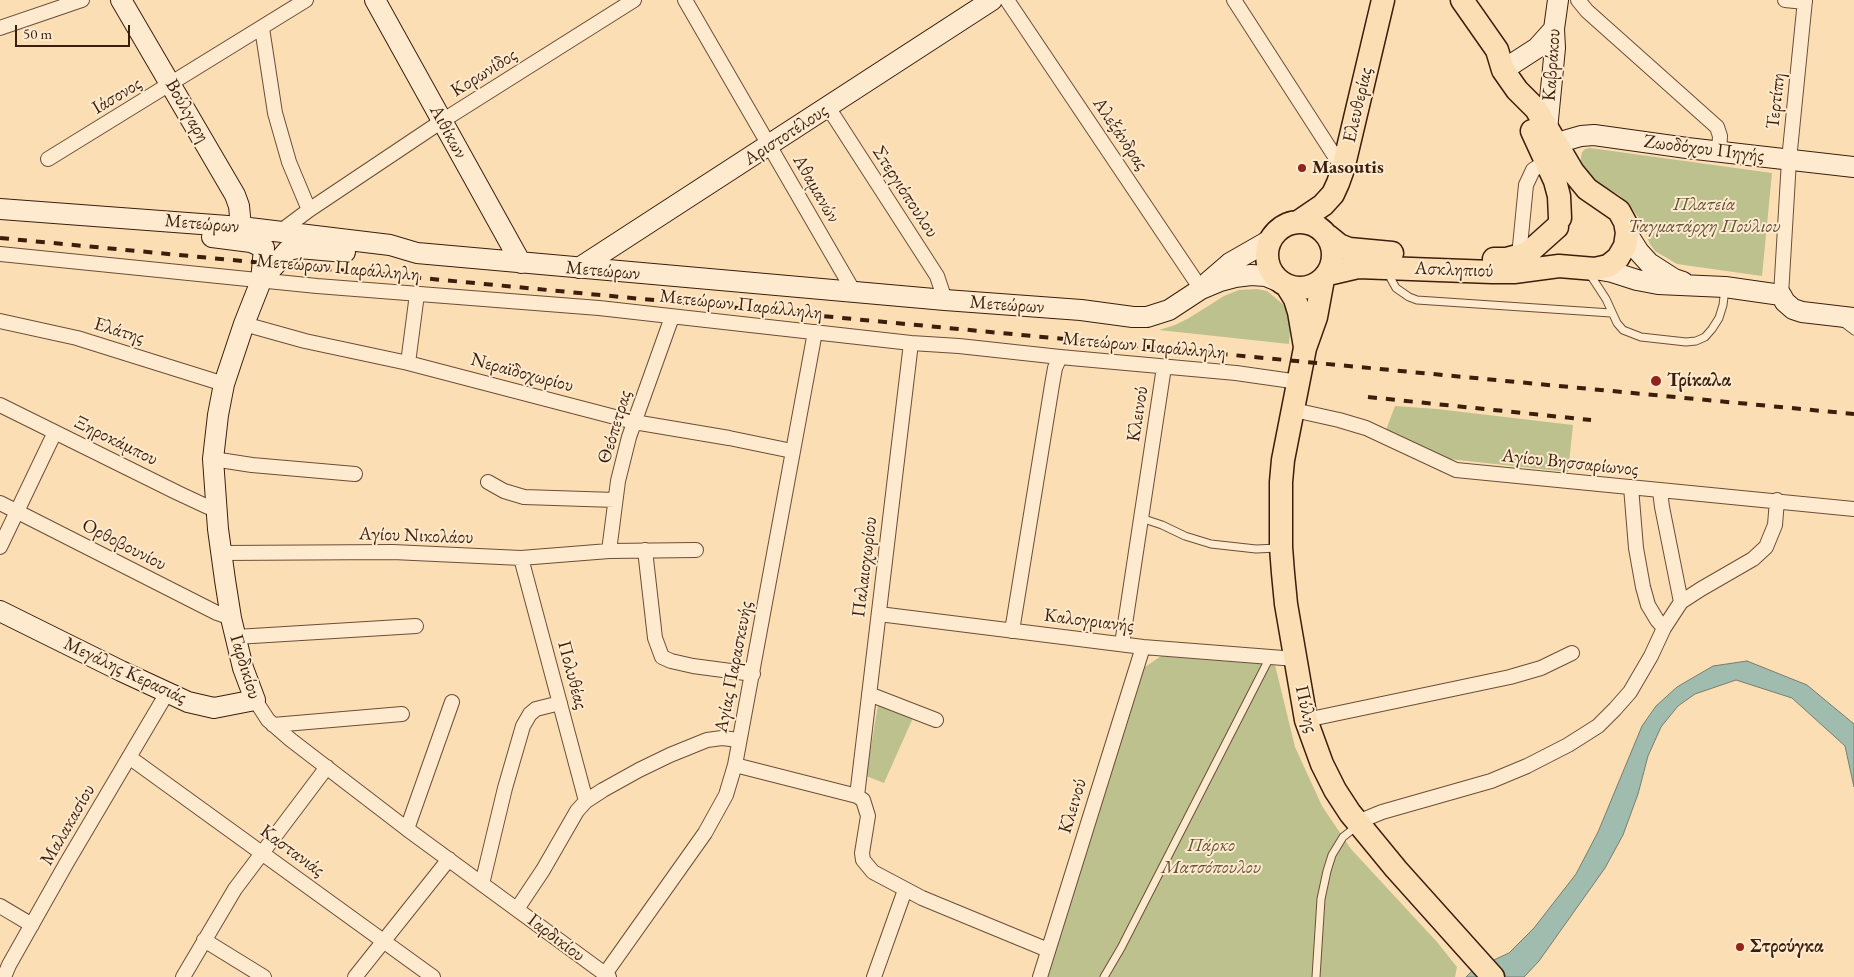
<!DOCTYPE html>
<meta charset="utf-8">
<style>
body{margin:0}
#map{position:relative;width:1854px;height:977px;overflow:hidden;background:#fcdeb5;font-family:"EB Garamond",serif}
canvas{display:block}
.scale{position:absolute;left:15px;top:25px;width:115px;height:22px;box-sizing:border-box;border:2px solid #3c1e0d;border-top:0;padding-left:6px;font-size:15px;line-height:18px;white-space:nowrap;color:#3c1e0d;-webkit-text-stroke:4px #fdeacf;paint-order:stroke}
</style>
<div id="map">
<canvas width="1854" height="977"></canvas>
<div class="scale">50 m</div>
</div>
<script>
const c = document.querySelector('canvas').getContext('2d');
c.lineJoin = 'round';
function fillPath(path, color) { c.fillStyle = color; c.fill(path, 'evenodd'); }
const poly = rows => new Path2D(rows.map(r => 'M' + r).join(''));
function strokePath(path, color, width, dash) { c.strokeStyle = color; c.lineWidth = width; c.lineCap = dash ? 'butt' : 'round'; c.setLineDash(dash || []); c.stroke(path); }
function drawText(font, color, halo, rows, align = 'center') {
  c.font = font + ' "EB Garamond",serif'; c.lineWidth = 4; c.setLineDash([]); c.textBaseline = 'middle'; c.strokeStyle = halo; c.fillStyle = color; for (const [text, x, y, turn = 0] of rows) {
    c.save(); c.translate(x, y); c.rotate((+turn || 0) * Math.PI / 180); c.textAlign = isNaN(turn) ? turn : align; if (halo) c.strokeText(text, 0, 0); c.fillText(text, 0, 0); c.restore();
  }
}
fillPath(poly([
 [1590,148,1772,173,1762,276,1677,264,1655,251,1650,244,1638,217,1629,204,1619,195,1593,180,1580,163,1582,152,1585,149],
 [1257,289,1267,291,1284,305,1288,314,1290,330,1289,344,1159,330,1175,325,1189,318,1224,296,1239,290],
 [1395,406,1437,409,1573,425,1568,472,1449,459,1442,457,1386,430],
 [1161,656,1275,665,1295,747,1322,806,1351,849,1437,942,1457,967,1455,977,1033,977,1049,963,1055,953,1145,667],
 [878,705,913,718,884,783,866,776]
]), '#bdc18e');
const water = poly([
 [1747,661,1807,685,1854,724,1854,787,1845,746,1792,698,1736,680,1695,694,1678,706,1661,727,1648,756,1638,794,1623,835,1605,868,1539,961,1524,977,1466,977,1474,969,1509,953,1534,928,1576,874,1598,832,1642,726,1656,706,1677,687,1713,666,1747,661]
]);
fillPath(water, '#9fbcaf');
strokePath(water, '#777d6e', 1);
const lane = poly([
 [1389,272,1391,279,1396,288,1409,297,1417,300,1611,313],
 [1589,273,1606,299,1617,323,1623,330,1641,337,1686,342,1696,341,1705,337,1712,329,1719,318,1723,305,1725,289],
 [1842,322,1854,331],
 [1141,518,1162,525,1185,536,1211,544,1256,549,1278,548],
 [1104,977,1121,948,1270,657],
 [1316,977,1321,899,1327,871,1332,855,1343,837,1357,826]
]);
const street = poly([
 [685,0,854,292],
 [1007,0,1201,289],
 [1234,0,1343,169],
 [1578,0,1587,11,1717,127,1720,136,1719,152],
 [1785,0,1805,2],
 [0,28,82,0],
 [262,28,275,113,289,162,309,210],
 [828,107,937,276,945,300],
 [48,159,306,0],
 [281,231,309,210,442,121,634,0],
 [0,254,317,286,599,308,911,343,959,346,1060,357,1236,373,1299,382],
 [1519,256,1526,185,1533,170,1547,161],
 [1781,295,1789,160,1805,0],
 [0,321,77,338,224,384],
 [244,324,305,341,408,363,634,422,729,438,792,451],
 [408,363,417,294],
 [0,405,178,493,208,507,217,509],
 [1294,410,1339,420,1366,428,1456,470,1854,509],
 [213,459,252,465,355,474],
 [488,482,504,491,524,497,615,500],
 [1631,487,1636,548,1643,587,1648,605,1657,620,1664,628],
 [0,503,217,613,231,618],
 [0,547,55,432],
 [645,550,655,638,662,657,671,661,693,666,753,674],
 [609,551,618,481,629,437,672,317],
 [221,553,393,552,521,558,609,551,696,550],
 [521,558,586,801],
 [1681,602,1701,589,1753,559,1766,547,1775,525,1777,500],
 [879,614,1143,647,1296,659],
 [1012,631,1052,385,1055,368,1060,357],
 [236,637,416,626],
 [1122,644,1164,367],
 [869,694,936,720],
 [255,700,268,720,291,740,407,829,609,977],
 [1306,720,1510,677,1541,668,1572,653],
 [273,725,402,714],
 [129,757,433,977],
 [735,765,857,796,863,800,868,816,862,853,863,860,873,872,922,898,1048,950],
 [857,796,911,343],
 [1358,825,1365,819,1382,812,1491,781,1527,766,1568,745,1598,726,1615,709,1630,692,1651,656,1664,628,1681,602,1662,507,1660,491],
 [407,829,452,702],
 [482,884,505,788,523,726,530,714,536,709,560,703],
 [0,906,32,925],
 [517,909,543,870,577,811,586,801,603,790,639,770,670,755,707,740,722,738,739,740],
 [204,940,264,977],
 [605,974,705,833,726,795,735,765,815,332],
 [4,977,9,965,66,864,167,693],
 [183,977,235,889,327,767],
 [355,977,449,859],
 [874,977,905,890],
 [1040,977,1143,647]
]);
const secondary = poly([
 [121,0,235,195,239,206,241,227],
 [375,0,521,263],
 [1503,70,1537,48,1554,29],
 [1547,130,1555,48,1554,29,1558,0],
 [1557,147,1567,140,1581,136,1594,135,1687,148,1854,167],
 [0,209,241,227,390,245,417,253,945,300,1081,310,1133,317,1147,317,1169,310,1201,289,1220,281,1235,277,1251,275,1266,276,1278,281],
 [1627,233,1639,252,1649,263,1674,279,1683,282],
 [579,268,992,0],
 [1595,269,1612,272,1637,280,1658,284,1725,287,1781,295,1785,302,1793,309,1802,312,1854,318],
 [261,281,288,250,299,248,345,252],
 [1208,282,1230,263,1272,239],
 [0,611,121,671,188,702,214,708,255,700,243,668,231,618,225,580,218,529,213,459,218,415,224,384,244,324,261,281,264,248,251,242,212,237]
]);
const primary = poly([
 [1532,131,1555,181,1559,196,1560,218],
 '1267 255a33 33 0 1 1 66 0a33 33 0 1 1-66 0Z',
 [1298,222,1323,205,1333,194,1338,183,1343,169,1383,0],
 [1328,236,1339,245,1349,249,1392,253],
 [1494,259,1506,259,1528,253,1557,227],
 [1328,274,1358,267,1492,272,1514,272,1559,266,1595,269,1608,266,1618,258,1625,246,1627,233,1625,222,1619,211,1587,189,1573,172,1536,109,1517,90,1503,70,1497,50,1462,0],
 [1323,279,1316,317,1305,348,1283,460,1281,482,1281,547,1283,573,1286,604,1306,720,1322,764,1335,790,1350,813,1396,869,1493,977],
 [1287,286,1295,299,1299,312,1305,347]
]);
strokePath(lane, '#6c4e37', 9);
strokePath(street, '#6c4e37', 16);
strokePath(secondary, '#3c1e0d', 22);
strokePath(primary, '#3c1e0d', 25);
strokePath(lane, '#fdeacf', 7);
strokePath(street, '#fdeacf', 14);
strokePath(secondary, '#fdeacf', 20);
strokePath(primary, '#fcdeb5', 22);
strokePath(poly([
 [0,238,1854,414],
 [1368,397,1591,420]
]), '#3c1e0d', 4, [9, 9]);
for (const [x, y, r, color] of [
 [1302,168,5,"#8f2418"],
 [1656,381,6,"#8f2418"],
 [1740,947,5,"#8f2418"]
]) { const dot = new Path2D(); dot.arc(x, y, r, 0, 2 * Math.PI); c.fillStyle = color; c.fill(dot); strokePath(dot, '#fdeacf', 2); }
drawText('19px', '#3c1e0d', '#fdeacf', [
 ["Καβράκου",1552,65,-86],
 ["Κορωνίδος",484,73,-32],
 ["Ιάσονος",117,96,-31],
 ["Τερτίπη",1776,101,-84],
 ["Ελευθερίας",1358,105,-77],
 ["Βούλγαρη",187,111,60],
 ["Αιθίκων",448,132,61],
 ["Αλεξάνδρας",1120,134,56],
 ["Αριστοτέλους",786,135,-33],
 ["Ζωοδόχου Πηγής",1704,149,7],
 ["Αθαμανών",816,189,60],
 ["Στεργιόπουλου",905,192,57],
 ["Μετεώρων",202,224,5],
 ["Μετεώρων Παράλληλη",338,268,5],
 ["Ασκληπιού",1454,270,2],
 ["Μετεώρων",603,271,5],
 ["Μετεώρων Παράλληλη",741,305,6],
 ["Μετεώρων",1007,305,4],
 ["Ελάτης",119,331,17],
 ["Μετεώρων Παράλληλη",1144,346,5],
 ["Νεραϊδοχωρίου",522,373,15],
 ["Κλεινού",1138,414,-81],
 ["Θεόπετρας",615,427,-73],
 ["Ξηροκάμπου",116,441,26],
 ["Αγίου Βησσαρίωνος",1570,463,6],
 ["Αγίου Νικολάου",416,536,2],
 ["Ορθοβουνίου",124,545,27],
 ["Παλαιοχωρίου",865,567,-83],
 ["Καλογριανής",1089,621,7],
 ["Γαρδικίου",245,667,73],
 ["Αγίας Παρασκευής",734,667,-79],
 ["Μεγάλης Κερασιάς",125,671,25],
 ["Πολυθέας",572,675,75],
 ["Πύλης",1306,709,77],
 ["Κλεινού",1073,806,-73],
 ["Μαλακασίου",68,825,-60],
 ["Καστανιάς",292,851,36],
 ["Γαρδικίου",556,938,37]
]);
drawText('bold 19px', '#3c1e0d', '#fdeacf', [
 ["Masoutis",1312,168],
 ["Τρίκαλα",1667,381],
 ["Στρούγκα",1750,947]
], 'left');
drawText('italic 19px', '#634f34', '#fdeacf', [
 ["Πλατεία",1704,205],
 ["Ταγματάρχη Πούλιου",1704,227],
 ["Πάρκο",1211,846],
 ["Ματσόπουλου",1211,868]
]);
</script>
